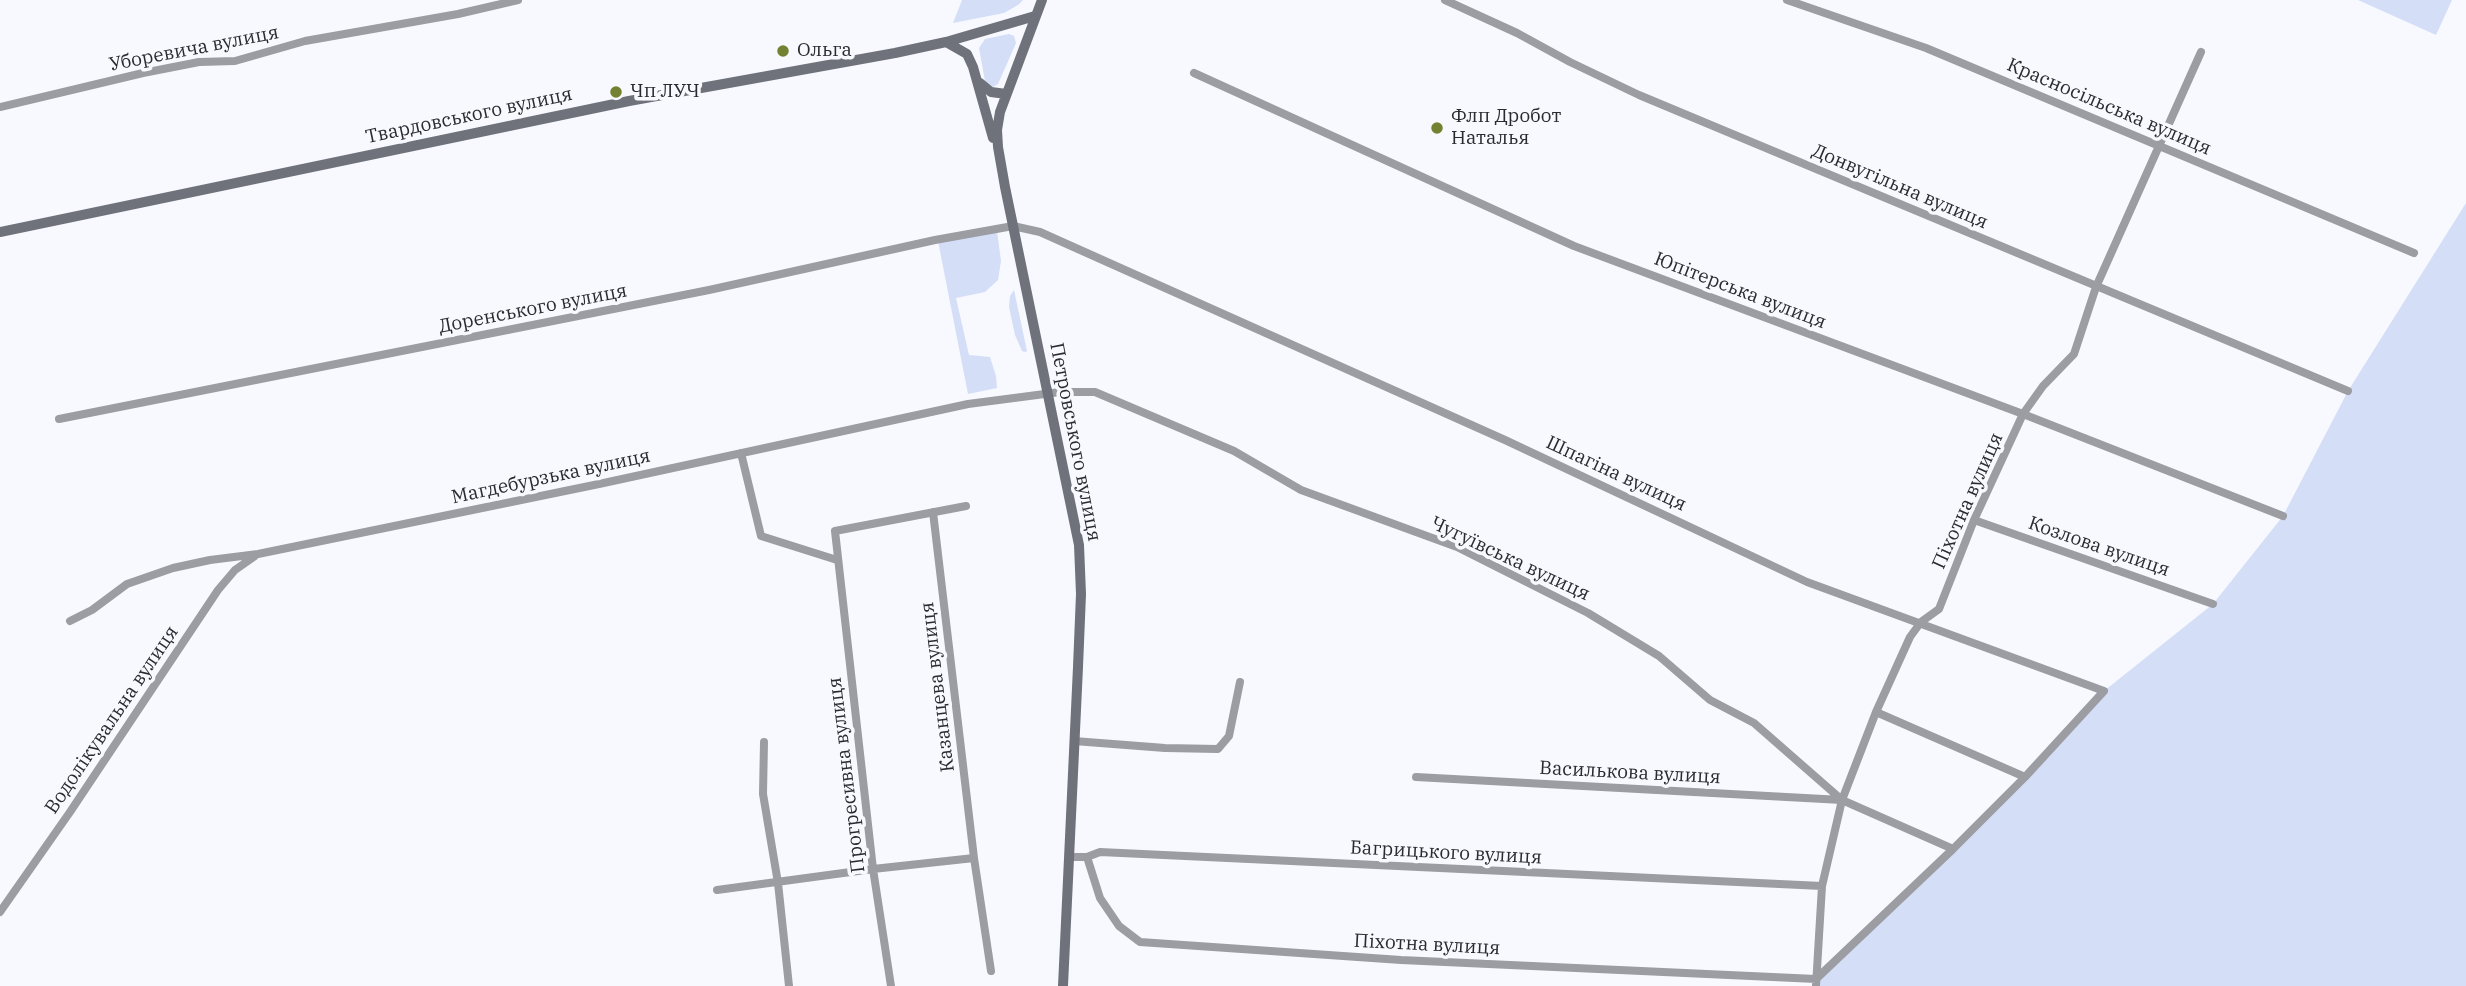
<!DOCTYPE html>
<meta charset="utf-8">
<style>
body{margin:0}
canvas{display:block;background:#f7f9ff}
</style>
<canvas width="2466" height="986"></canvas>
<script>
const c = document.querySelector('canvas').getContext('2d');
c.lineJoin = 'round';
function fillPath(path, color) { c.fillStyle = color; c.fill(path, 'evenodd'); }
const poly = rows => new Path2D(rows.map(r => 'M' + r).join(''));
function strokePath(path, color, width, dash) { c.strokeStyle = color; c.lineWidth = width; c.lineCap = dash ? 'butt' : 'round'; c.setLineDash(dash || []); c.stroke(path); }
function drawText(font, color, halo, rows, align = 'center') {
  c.font = font + ' "IBM Plex Serif",serif'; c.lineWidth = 7; c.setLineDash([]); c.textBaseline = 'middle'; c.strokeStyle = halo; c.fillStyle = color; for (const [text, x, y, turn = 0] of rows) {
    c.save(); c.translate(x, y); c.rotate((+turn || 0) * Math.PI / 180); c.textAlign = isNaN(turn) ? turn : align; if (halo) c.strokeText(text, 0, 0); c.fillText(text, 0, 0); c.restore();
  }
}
fillPath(poly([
 [962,0,1023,0,1018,5,1004,13,953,23],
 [2358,0,2452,0,2436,35],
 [1009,34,1014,36,1016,43,998,84,993,87,985,81,979,48,985,39],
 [2466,203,2466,986,1816,986,1816,979,1953,849,2104,691,2213,604,2283,516,2348,391],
 [997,231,1001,261,998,280,985,292,956,298,969,355,990,357,996,376,997,388,968,394,938,241],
 [1014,290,1027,351,1025,352,1022,351,1015,335,1009,307,1010,296]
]), '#d4def7');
strokePath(poly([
 [1445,0,1517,33,1570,62,1639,95,2348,391],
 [1787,0,1926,48,2414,253],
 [1194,73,1574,246,2023,414,2283,516],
 [0,107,143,73,199,62,235,61,305,41,458,14,518,0],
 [59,419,709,290,935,240,1013,226,1040,232,1505,440,1807,582,2104,691,2025,777,1953,849,1816,979,1401,960,1140,942,1119,926,1100,898,1087,857],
 [741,453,761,536,837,560],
 [933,512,974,858,991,971],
 [1974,520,2213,604],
 [70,621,92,610,127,584,173,568,210,560,258,554,599,484,968,404,1060,392,1095,392,1234,451,1301,490,1457,547,1588,613,1659,656,1710,700,1754,723,1842,800,1953,849],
 [1876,712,2025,777],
 [1074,741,1165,748,1218,749,1229,736,1240,682],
 [764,742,763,794,778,883,789,986],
 [1416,777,1842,800],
 [1069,857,1087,857,1100,852,1822,886],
 [717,890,873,869,974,858],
 [0,912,70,812,218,590,235,570,255,556],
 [891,986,873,869,835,531,966,506],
 [1816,986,1822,886,1842,800,1876,712,1910,637,1921,622,1939,609,1974,520,2023,414,2043,386,2074,354,2096,287,2201,52]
]), '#9b9da3', 8);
strokePath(poly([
 [1042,0,1000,112,997,130,998,147,1005,187,1079,545,1081,594,1078,667,1063,986],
 [946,42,967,54,973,67,993,138],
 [980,83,991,92,1006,94],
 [0,232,629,101,895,53,946,42,1035,16]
]), '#6f727a', 10);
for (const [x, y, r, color] of [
 [783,51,7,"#728230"],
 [616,92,7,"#728230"],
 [1437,128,7,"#728230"]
]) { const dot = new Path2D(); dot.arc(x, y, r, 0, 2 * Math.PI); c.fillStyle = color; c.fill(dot); strokePath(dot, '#f7f9ff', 2.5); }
drawText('19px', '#292b30', '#f7f9ff', [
 ["Уборевича вулиця",194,49,-11],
 ["Красносільська вулиця",2109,107,23],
 ["Твардовського вулиця",469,116,-12],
 ["Донвугільна вулиця",1900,187,23],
 ["Юпітерська вулиця",1740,291,21],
 ["Доренського вулиця",533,309,-11],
 ["Петровського вулиця",1075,442,79],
 ["Шпагіна вулиця",1616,474,25],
 ["Магдебурзька вулиця",551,477,-12],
 ["Піхотна вулиця",1968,501,-66],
 ["Козлова вулиця",2099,547,19],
 ["Чугуївська вулиця",1510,559,25],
 ["Казанцева вулиця",938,687,-97],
 ["Водолікувальна вулиця",112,720,-56],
 ["Василькова вулиця",1630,773,3],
 ["Прогресивна вулиця",847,775,-97],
 ["Багрицького вулиця",1446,853,3],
 ["Піхотна вулиця",1427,945,3]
]);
drawText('19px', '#292b30', '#f7f9ff', [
 ["Ольга",797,51],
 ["Чп ЛУЧ",630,92],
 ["Флп Дробот",1451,117],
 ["Наталья",1451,139]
], 'left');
</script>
